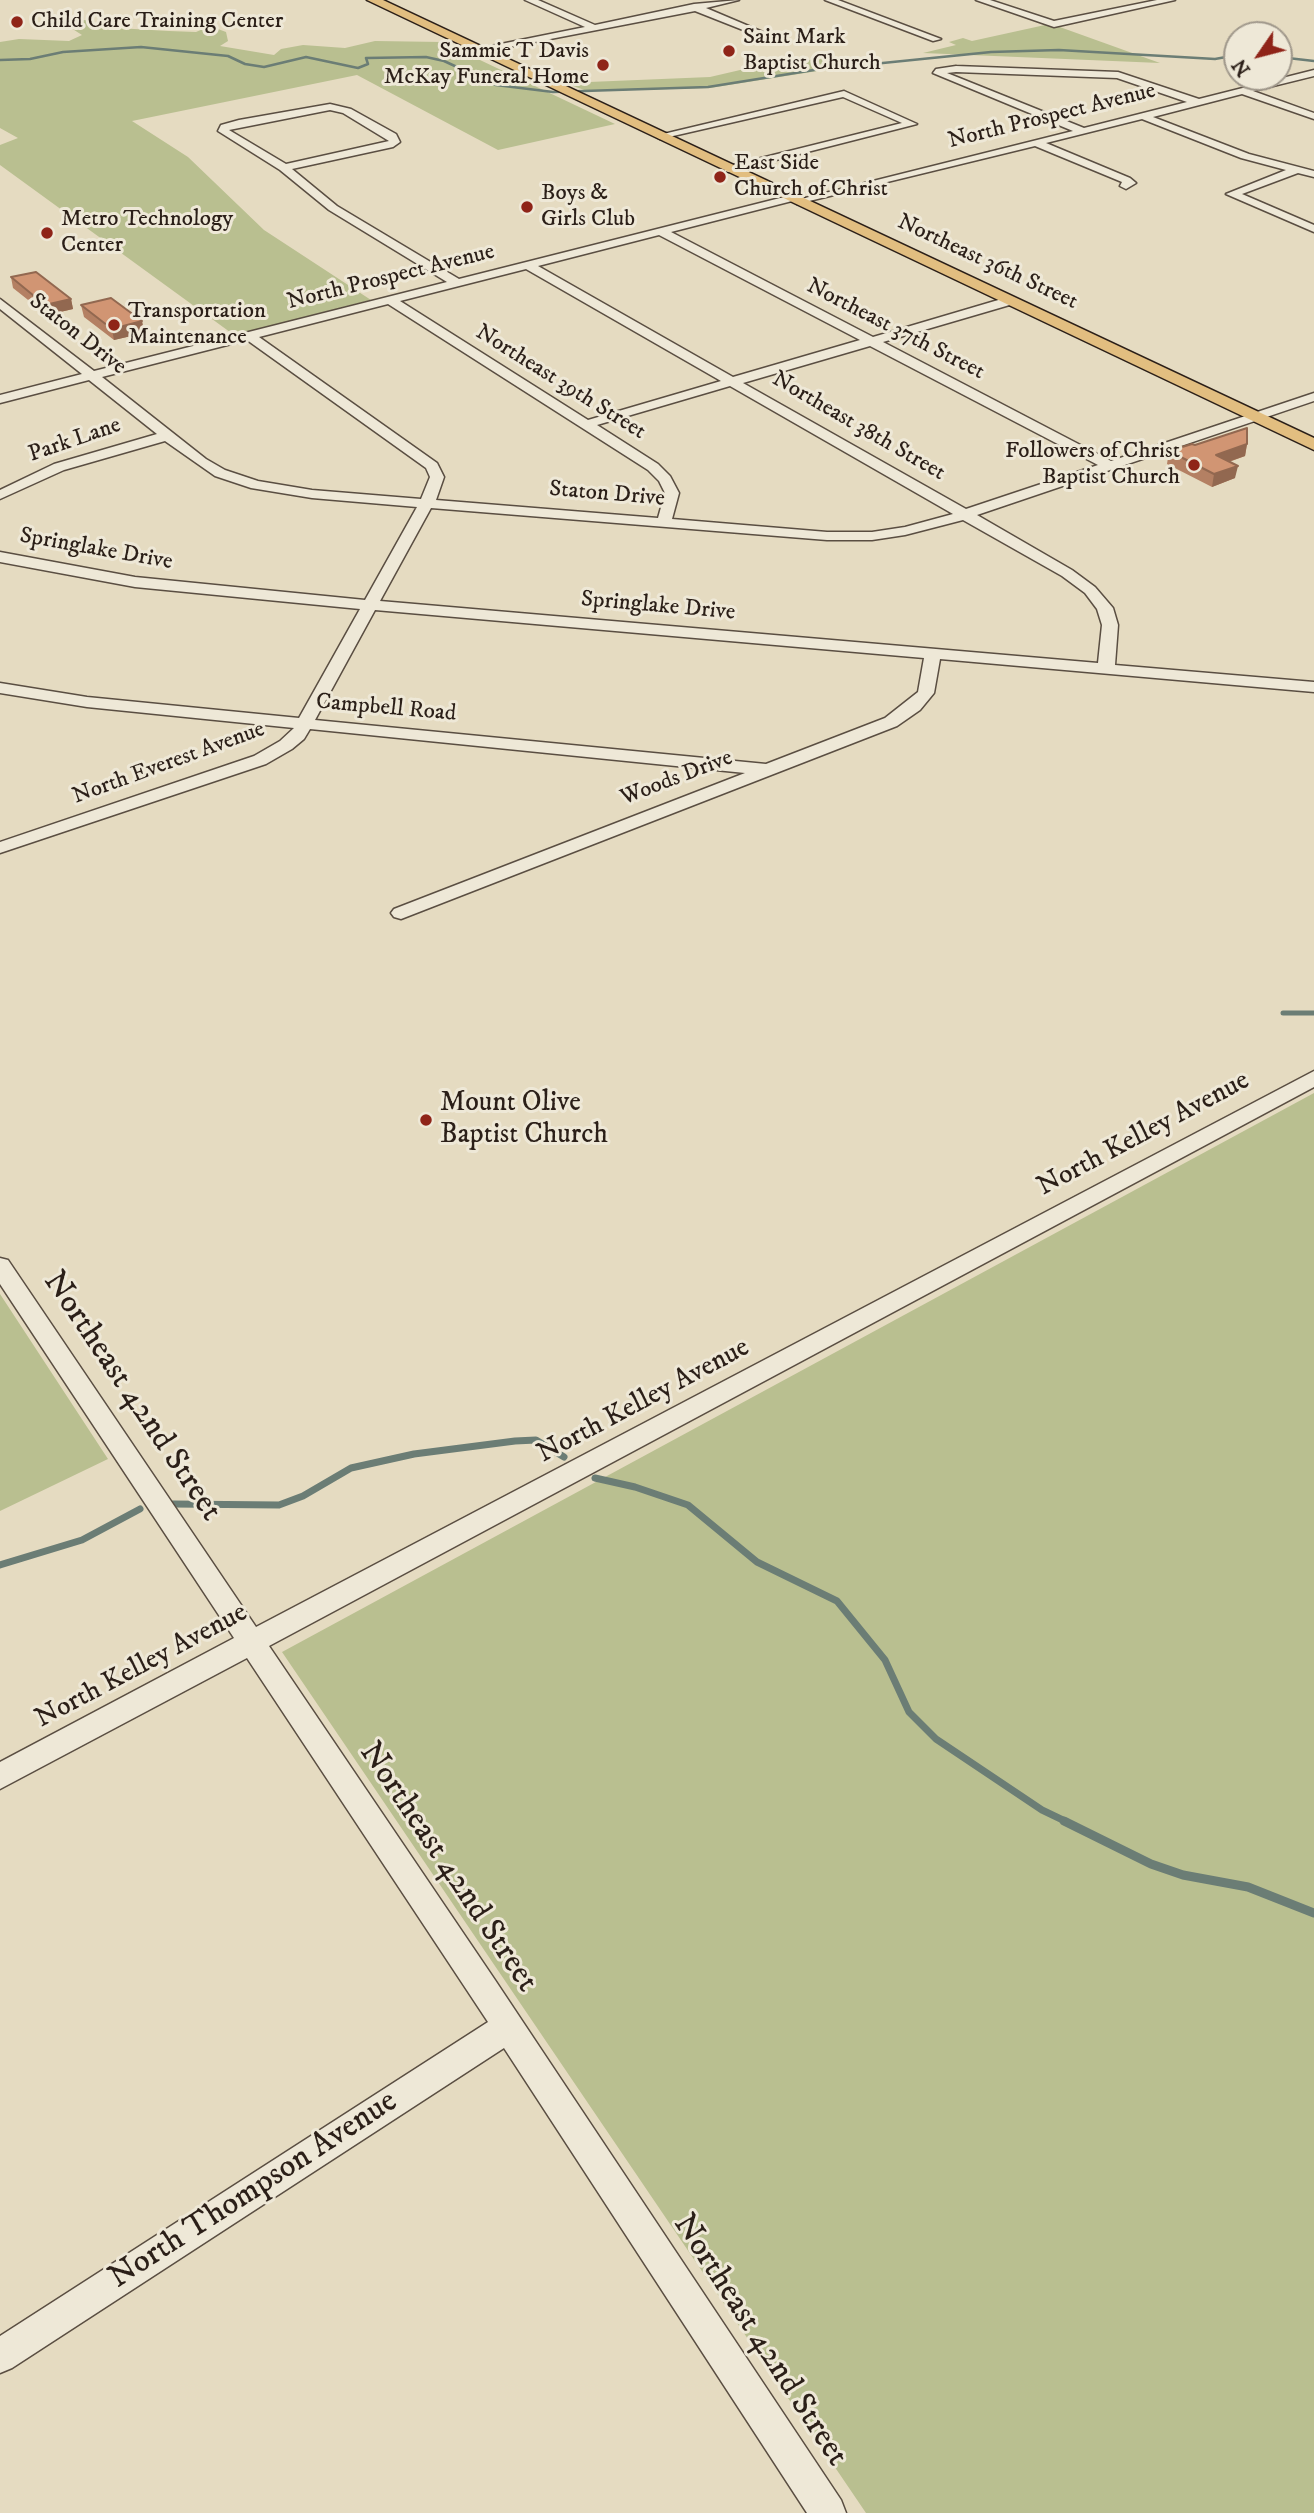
<!DOCTYPE html>
<style>
body{margin:0}
#map{position:relative;width:1314px;height:2513px;overflow:hidden;background:#e5dbc1;font-family:"IM FELL DW Pica",serif}
canvas{display:block}
.north{position:absolute;left:1223px;top:21px;width:70px;height:70px;box-sizing:border-box;background:#eee8d7;border:2px solid #a0988b;border-radius:50%;rotate:235deg;font-size:19px;font-weight:700;line-height:28px;text-align:center;color:#2b1f18}
.north::after{content:'';display:block;margin:auto;width:24px;height:32px;background:#8f2418;clip-path:polygon(50% 0,100% 100%,50% 72%,0 100%)}
</style>
<div id="map">
<canvas width="1314" height="2513"></canvas>
<div class="north">N</div>
</div>
<script>
const c = document.querySelector('canvas').getContext('2d');
c.lineJoin = 'round';
function fillPath(path, color) { c.fillStyle = color; c.fill(path, 'evenodd'); }
const poly = rows => new Path2D(rows.map(r => 'M' + r).join(''));
function strokePath(path, color, width, dash) { c.strokeStyle = color; c.lineWidth = width; c.lineCap = dash ? 'butt' : 'round'; c.setLineDash(dash || []); c.stroke(path); }
function drawText(font, color, halo, rows, align = 'center') {
  c.font = font + ' "IM FELL DW Pica",serif'; c.lineWidth = 6; c.setLineDash([]); c.textBaseline = 'middle'; c.strokeStyle = halo; c.fillStyle = color; for (const [text, x, y, turn = 0] of rows) {
    c.save(); c.translate(x, y); c.rotate((+turn || 0) * Math.PI / 180); c.textAlign = isNaN(turn) ? turn : align; if (halo) c.strokeText(text, 0, 0); c.fillText(text, 0, 0); c.restore();
  }
}
fillPath(poly([
 [86,20,99,27,169,31,196,32,210,26,226,32,228,41,220,46,274,55,281,49,303,45,345,48,375,41,442,42,615,124,498,150,357,75,132,121,188,157,264,230,371,300,234,335,0,165,0,145,18,138,0,128,0,42,19,39,69,41,82,35,60,21],
 [1045,25,1057,26,1160,63,923,53,956,45,949,42,963,38,972,41],
 [830,58,849,66,710,88,587,91,565,83,710,77,766,64],
 [1314,1093,1314,2513,866,2513,282,1652],
 [0,1294,108,1459,0,1511]
]), '#b9bf90');
strokePath(poly([
 [1279,57,1314,61],
 [0,60,30,59,63,52,141,47,228,56,245,64,264,67,306,57,358,68,368,64,366,58,426,57,444,61,496,85,553,92,708,87,814,70,991,52,1059,50,1215,59,1237,55]
]), '#6b7d75', 2.5);
strokePath(poly([
 [1283,1013,1314,1013]
]), '#6b7d75', 5);
strokePath(poly([
 [595,1478,635,1487,688,1505,757,1562,837,1601,885,1660,909,1712,936,1739,1042,1810,1067,1822],
 [173,1504,279,1505,303,1496,351,1468,414,1454,515,1441,536,1440,564,1457],
 [0,1565,82,1540,140,1509]
]), '#6b7d75', 7);
strokePath(poly([
 [1064,1821,1151,1864,1183,1875,1248,1887,1314,1913]
]), '#6b7d75', 9);
const minor = poly([
 [525,0,538,0,595,25,694,4,739,0,706,8,784,41,776,43,695,11,478,53,478,49,481,48,585,27,525,0],
 [825,0,838,0,941,39,933,41,825,0],
 [976,0,990,0,1054,21,1157,0,1175,0,1054,27,976,0],
 [956,66,1118,72,1199,99,1314,70,1314,76,1253,91,1314,113,1314,119,1242,94,1153,117,1249,154,1314,171,1314,177,1298,173,1242,194,1314,225,1314,232,1226,194,1286,170,1241,158,1142,119,1046,143,1130,178,1136,183,1126,189,1120,186,1122,182,1035,146,797,204,797,200,1073,131,933,73,936,69,956,66],
 [956,72,1117,78,1187,102,1084,128,947,73,956,72],
 [844,91,917,124,729,172,725,171,725,167,902,123,843,97,660,139,655,136,844,91],
 [330,104,351,109,396,134,400,142,393,147,292,169,337,206,459,279,792,195,796,196,796,200,671,232,873,337,1005,298,1013,298,1013,304,883,342,1111,461,1314,393,1314,401,977,515,1072,570,1095,587,1113,608,1118,625,1115,665,1314,682,1314,692,940,659,934,693,920,710,897,726,401,919,394,917,391,913,394,909,745,773,310,729,304,739,292,749,266,764,0,853,0,842,254,756,280,741,294,728,87,707,0,693,0,683,87,697,299,718,360,609,135,587,0,562,0,552,135,577,365,600,417,507,312,498,251,488,215,476,165,441,64,470,0,499,0,490,54,464,157,434,89,380,0,403,0,395,82,374,0,309,0,299,94,371,447,282,329,210,280,170,218,131,221,125,239,120,330,104],
 [330,110,343,113,389,141,286,164,229,130,330,110],
 [659,235,860,340,733,377,538,266,659,235],
 [526,269,721,381,588,420,400,301,526,269],
 [388,304,648,470,659,481,665,493,658,518,436,500,444,477,437,463,259,337,388,304],
 [247,340,426,468,430,477,421,499,312,490,258,481,225,470,206,459,102,377,247,340],
 [870,346,1098,465,966,509,743,383,870,346],
 [730,386,953,514,905,527,872,532,827,532,672,519,679,493,670,476,658,464,597,425,730,386],
 [431,508,827,540,872,540,905,535,963,520,1062,576,1085,593,1097,609,1102,625,1098,663,380,601,431,508],
 [375,610,924,658,918,692,885,718,766,764,315,720,375,610],
 [1314,1071,1314,1087,269,1646,495,1980,841,2500,846,2513,807,2513,504,2048,12,2368,0,2373,0,2336,488,2022,247,1658,0,1789,0,1762,234,1638,0,1284,0,1258,8,1260,256,1627,1314,1071]
]);
const major = poly([
 [367,0,383,0,1314,438,1314,450,367,0]
]);
strokePath(minor, '#5a4e42', 3);
strokePath(major, '#2b1f18', 3);
fillPath(minor, '#eee8d7');
fillPath(major, '#e2be80');
fillPath(poly([
 [11,277,71,299,73,309,47,315,13,288],
 [81,305,142,321,144,333,114,340,84,317],
 [1247,444,1245,456,1229,462,1235,478,1212,487,1167,464,1169,451,1195,445]
]), '#b48063');
fillPath(poly([
 [71,299,73,309,47,315,45,305],
 [142,321,144,333,114,340,112,329],
 [1247,444,1245,456,1213,467,1216,455],
 [1238,466,1235,478,1212,487,1214,474]
]), '#926850');
const building = poly([
 [36,272,71,299,45,305,11,277,36,272],
 [111,298,142,321,112,329,81,305,111,298],
 [1247,428,1247,444,1216,455,1238,466,1214,474,1169,451,1192,444,1195,445,1247,428]
]);
fillPath(building, '#d19573');
strokePath(building, '#926850', 2);
for (const [x, y, r, color] of [
 [17,22,7,"#8f2418"],
 [729,51,7,"#8f2418"],
 [603,65,7,"#8f2418"],
 [720,177,7,"#8f2418"],
 [527,207,7,"#8f2418"],
 [47,233,7,"#8f2418"],
 [114,325,7,"#8f2418"],
 [1194,465,7,"#8f2418"],
 [426,1120,7,"#8f2418"]
]) { const dot = new Path2D(); dot.arc(x, y, r, 0, 2 * Math.PI); c.fillStyle = color; c.fill(dot); strokePath(dot, '#eee8d7', 2.5); }
drawText('23px', '#2b1f18', '#eee8d7', [
 ["Child Care Training Center",31,22],
 ["Saint Mark",743,38],
 ["Baptist Church",743,64],
 ["Sammie T Davis",589,52,"right"],
 ["McKay Funeral Home",589,78,"right"],
 ["East Side",734,164],
 ["Church of Christ",734,190],
 ["Boys &",541,194],
 ["Girls Club",541,220],
 ["Metro Technology",61,220],
 ["Center",61,246],
 ["Transportation",128,312],
 ["Maintenance",128,338],
 ["Followers of Christ",1180,452,"right"],
 ["Baptist Church",1180,478,"right"]
], 'left');
drawText('23px', '#2b1f18', '#eee8d7', [
 ["North Prospect Avenue",1052,117,-14],
 ["Northeast 36th Street",987,263,25],
 ["North Prospect Avenue",391,278,-14],
 ["Northeast 37th Street",895,330,27],
 ["Staton Drive",77,335,38],
 ["Northeast 39th Street",560,383,32],
 ["Northeast 38th Street",858,427,30],
 ["Park Lane",75,441,-19],
 ["Staton Drive",607,495,5],
 ["Springlake Drive",96,550,10],
 ["Springlake Drive",658,607,5],
 ["Campbell Road",386,709,5],
 ["North Everest Avenue",169,764,-20],
 ["Woods Drive",677,779,-21]
]);
drawText('28px', '#2b1f18', '#eee8d7', [
 ["Mount Olive",440,1104],
 ["Baptist Church",440,1136]
], 'left');
drawText('28px', '#2b1f18', '#eee8d7', [
 ["North Kelley Avenue",1144,1135,-28],
 ["North Kelley Avenue",644,1402,-28],
 ["North Kelley Avenue",142,1667,-28]
]);
drawText('33px', '#2b1f18', '#eee8d7', [
 ["Northeast 42nd Street",131,1397,56],
 ["Northeast 42nd Street",447,1868,56],
 ["North Thompson Avenue",254,2191,-33],
 ["Northeast 42nd Street",759,2341,57]
]);
</script>
